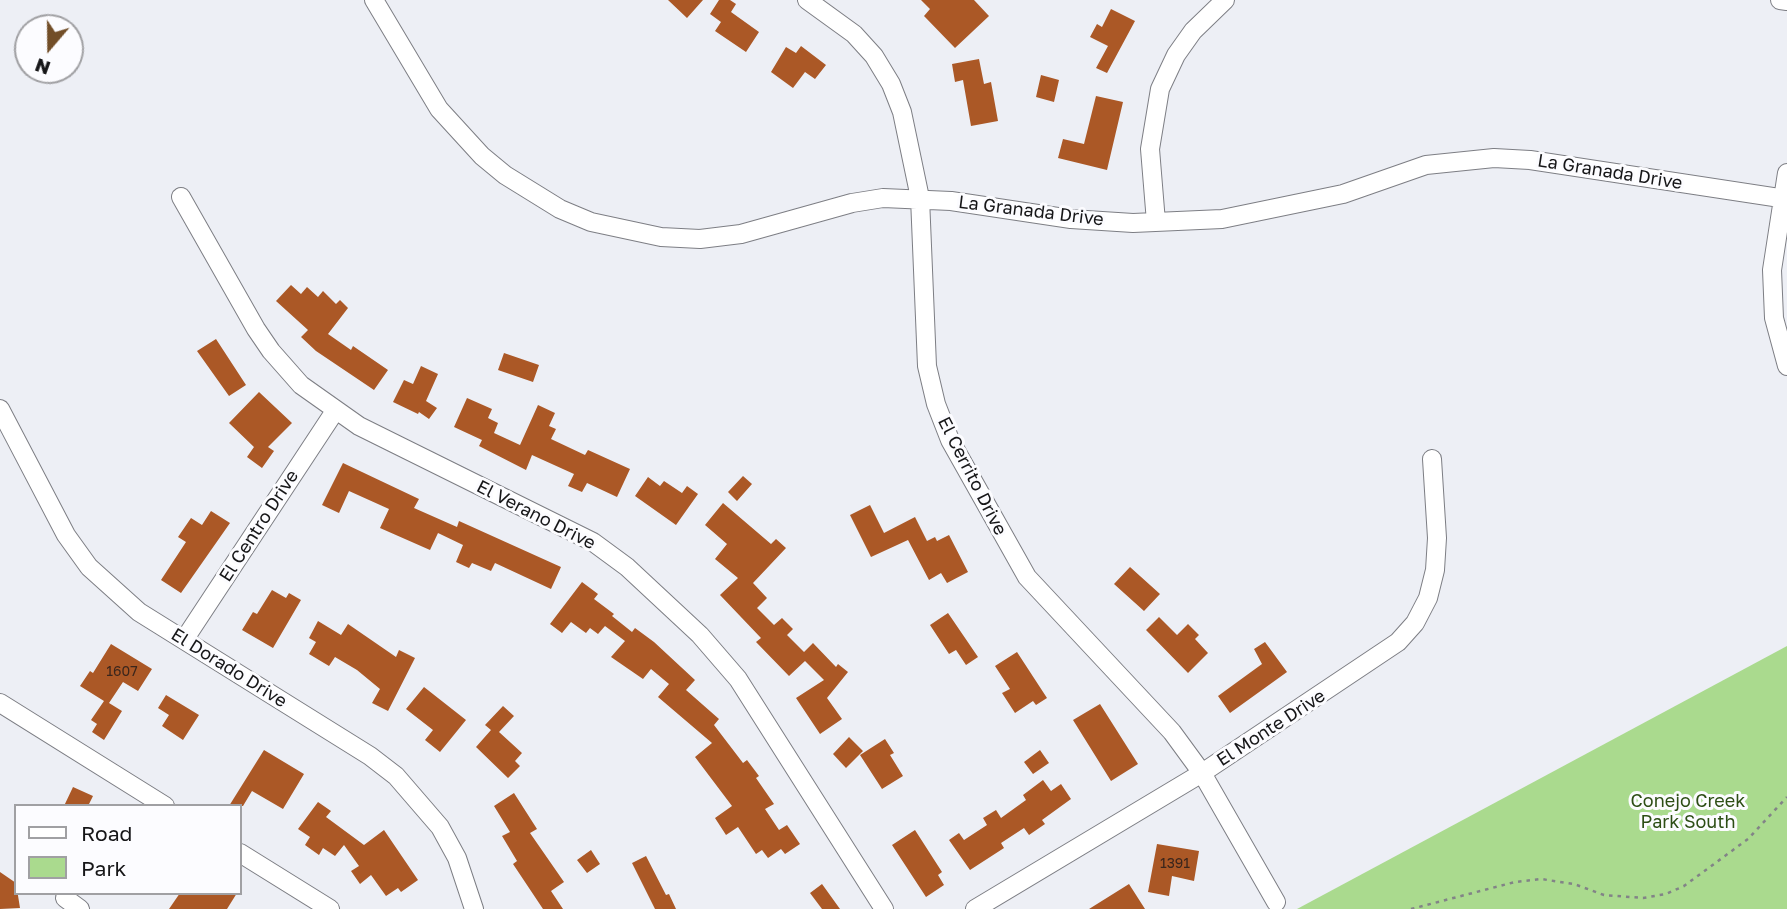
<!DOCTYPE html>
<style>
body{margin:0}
#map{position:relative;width:1787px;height:909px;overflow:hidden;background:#edeff5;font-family:"Golos Text",sans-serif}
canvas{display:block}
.legend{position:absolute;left:14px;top:804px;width:228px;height:91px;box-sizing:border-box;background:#fcfcff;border:2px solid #a0a0a3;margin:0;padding:9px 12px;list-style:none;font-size:21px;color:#161618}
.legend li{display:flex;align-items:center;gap:14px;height:35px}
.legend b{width:35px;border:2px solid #a0a0a3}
.north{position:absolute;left:14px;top:14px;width:70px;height:70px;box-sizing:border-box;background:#fcfcff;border:2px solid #a0a0a3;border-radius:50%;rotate:200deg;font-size:19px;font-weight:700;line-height:28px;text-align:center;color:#161618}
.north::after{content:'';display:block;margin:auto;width:24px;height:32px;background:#724e28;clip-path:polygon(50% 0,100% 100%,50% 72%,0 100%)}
</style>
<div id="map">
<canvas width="1787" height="909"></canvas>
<ul class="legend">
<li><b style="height:9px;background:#fff"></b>Road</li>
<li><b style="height:19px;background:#aada8e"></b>Park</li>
</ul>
<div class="north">N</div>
</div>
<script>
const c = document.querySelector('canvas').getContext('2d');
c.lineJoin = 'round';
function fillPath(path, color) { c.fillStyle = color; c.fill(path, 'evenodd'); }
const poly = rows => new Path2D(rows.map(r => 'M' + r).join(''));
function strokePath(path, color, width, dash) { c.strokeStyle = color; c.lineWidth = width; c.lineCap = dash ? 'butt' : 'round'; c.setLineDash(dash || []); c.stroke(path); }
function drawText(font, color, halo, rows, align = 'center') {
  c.font = font + ' "Golos Text",sans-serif'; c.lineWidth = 6; c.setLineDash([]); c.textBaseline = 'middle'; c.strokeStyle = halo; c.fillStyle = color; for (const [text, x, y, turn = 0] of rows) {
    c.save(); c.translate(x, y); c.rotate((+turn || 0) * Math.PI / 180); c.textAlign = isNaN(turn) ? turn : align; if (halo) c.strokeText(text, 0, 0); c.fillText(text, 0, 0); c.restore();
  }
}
fillPath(poly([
 [1787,646,1787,909,1297,909]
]), '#aada8e');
fillPath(poly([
 [668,0,703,0,687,18],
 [719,0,730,0,736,4,731,12,759,32,746,52,715,31,721,22,710,14],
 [921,0,974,0,989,16,955,48,924,16,930,9],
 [1111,9,1135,21,1107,73,1096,68,1108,46,1090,37,1097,24,1102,27],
 [801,46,826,65,815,79,805,72,793,88,771,72,786,47,796,53],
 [979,59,984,84,991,82,998,121,971,126,963,80,955,82,952,64],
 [1041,75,1059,80,1054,102,1036,97],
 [1096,96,1123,102,1107,170,1058,158,1063,139,1084,144],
 [291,285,301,294,307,287,318,297,323,291,336,304,340,300,348,308,328,334,351,350,353,346,388,370,374,390,316,351,301,337,308,330,276,301],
 [216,339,246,385,229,396,197,351],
 [504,353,539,365,533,382,498,370],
 [421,366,438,374,426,401,437,408,429,419,419,412,418,414,393,402,404,380,413,384],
 [259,392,292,423,268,447,274,451,262,468,247,457,254,447,229,423],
 [467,398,492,409,488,418,498,423,494,433,520,445,538,405,555,413,549,426,556,429,551,439,585,455,588,450,630,469,617,497,587,483,582,492,568,486,574,474,532,455,526,470,479,446,482,440,454,427],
 [343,463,419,499,414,508,457,527,459,521,561,567,551,589,495,563,491,571,472,563,469,568,456,562,463,545,438,533,430,550,380,528,389,509,349,491,339,513,322,505],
 [743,476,752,484,737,501,728,492],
 [648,477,660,486,664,481,682,493,687,486,698,494,676,525,635,496],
 [723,503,771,544,776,539,786,548,753,583,767,598,757,608,774,625,782,618,793,629,787,635,804,652,813,643,836,667,838,664,848,672,827,698,842,719,820,734,796,698,824,680,805,661,789,676,756,642,761,638,720,595,738,578,715,559,727,544,705,525],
 [870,505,884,533,915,517,927,541,935,537,937,541,949,535,968,572,947,583,941,573,929,580,908,540,871,557,850,515],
 [211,511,230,523,181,593,161,580,186,542,178,537,191,518,202,525],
 [1130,567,1160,594,1144,611,1114,584],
 [582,582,598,594,594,599,614,614,612,616,632,632,635,628,654,642,695,680,686,690,719,719,714,725,743,763,747,760,759,776,756,778,774,804,765,809,779,830,787,825,800,844,785,854,781,849,768,858,762,850,756,854,738,827,726,835,715,818,732,806,695,757,712,743,658,697,669,684,651,669,643,679,611,657,625,641,605,626,598,634,590,628,586,633,571,622,562,633,550,624],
 [272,590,286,598,289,593,301,600,273,648,242,630,253,612,257,614],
 [948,613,978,657,966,665,956,650,949,654,930,625],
 [1159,617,1177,635,1188,624,1199,635,1195,639,1208,653,1188,673,1146,630],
 [318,621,341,635,348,624,396,657,399,650,415,658,388,711,372,703,380,689,357,670,335,657,329,666,309,654,316,642,309,638],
 [1265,642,1287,672,1230,713,1218,696,1262,664,1254,649],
 [111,644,152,669,138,691,123,682,109,703,122,711,104,740,92,732,97,724,91,720,104,701,80,686,90,671,93,673],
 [1017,652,1047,698,1036,705,1033,701,1015,713,1002,693,1010,689,995,666],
 [424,687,466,720,440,752,425,740,433,730,406,709],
 [166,695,199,715,183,740,162,726,169,715,158,708],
 [1100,704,1138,764,1111,781,1073,720],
 [503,706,514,716,499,732,522,753,515,761,520,766,508,778,476,747,491,730,485,725],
 [849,737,863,751,846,768,833,754],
 [885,739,894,753,890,755,903,776,882,789,860,755],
 [264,750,304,774,283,809,252,791,243,806,229,806],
 [1040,750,1049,763,1033,774,1024,762],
 [1043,780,1051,791,1061,784,1071,799,1042,820,1045,824,1029,835,1024,828,1001,843,1004,848,970,870,949,840,959,833,964,840,987,825,983,818,996,810,1001,818,1026,800,1023,795],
 [73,787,93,796,88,806,64,806],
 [514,793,537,829,530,833,564,882,551,891,563,909,543,909,513,864,517,861,502,836,510,832,494,806],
 [318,802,331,811,326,817,364,845,384,830,418,880,401,892,398,888,386,896,371,875,360,884,351,871,359,866,344,845,335,856,323,848,319,855,305,845,310,837,298,829],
 [915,830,942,872,938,875,944,885,926,897,892,845],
 [1157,844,1199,851,1194,881,1172,876,1169,896,1148,892],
 [591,850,600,864,587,873,577,860],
 [646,856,666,895,669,894,676,909,655,909,632,863],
 [0,872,16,883,20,908,0,909],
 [822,884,840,909,822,909,810,893],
 [1129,884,1145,909,1089,909],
 [180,893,237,893,227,909,169,909]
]), '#ab5826');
const minor = poly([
 [374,0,439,109,482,156,505,175,560,209,591,222,661,237,700,239,741,234,852,203,883,198,951,201,1071,219,1133,223,1222,219,1343,194,1426,165,1494,158,1530,160,1787,199],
 [807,0,854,34,874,56,891,84,902,112,920,198,927,366,936,404,950,440,1027,577,1172,732,1202,773,1276,902],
 [1780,0,1787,1],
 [1787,173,1772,270,1774,318,1787,366],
 [181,197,256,329,271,351,301,385,359,426,593,542,627,567,700,635,738,679,884,909],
 [1156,222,1150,149,1160,89,1176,55,1193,31,1225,0],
 [0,409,66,535,89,567,139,612,370,756,396,776,440,827,457,858,474,909],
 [184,640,335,411],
 [0,703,165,806],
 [240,853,330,909],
 [65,898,80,909],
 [975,909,1202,773,1398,642,1415,623,1428,598,1435,570,1437,538,1432,459]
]);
strokePath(minor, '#7d7e84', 20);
strokePath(poly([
 [1411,909,1515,882,1541,879,1574,884,1604,895,1643,898,1666,894,1684,886,1748,839,1787,797]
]), '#828387', 2.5, [3.5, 5]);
strokePath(minor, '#fff', 18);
drawText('14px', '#3b261c', null, [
 ["1607",122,672],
 ["1391",1175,864]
]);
drawText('18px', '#161618', '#fcfcff', [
 ["La Granada Drive",1610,172,9],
 ["La Granada Drive",1031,211,7],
 ["El Cerrito Drive",972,476,63],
 ["El Verano Drive",536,515,27],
 ["El Centro Drive",259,526,-57],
 ["El Dorado Drive",229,668,32],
 ["El Monte Drive",1271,728,-33]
]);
drawText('18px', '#2d4e15', '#fcfcff', [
 ["Conejo Creek",1688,801],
 ["Park South",1688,822]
]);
</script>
